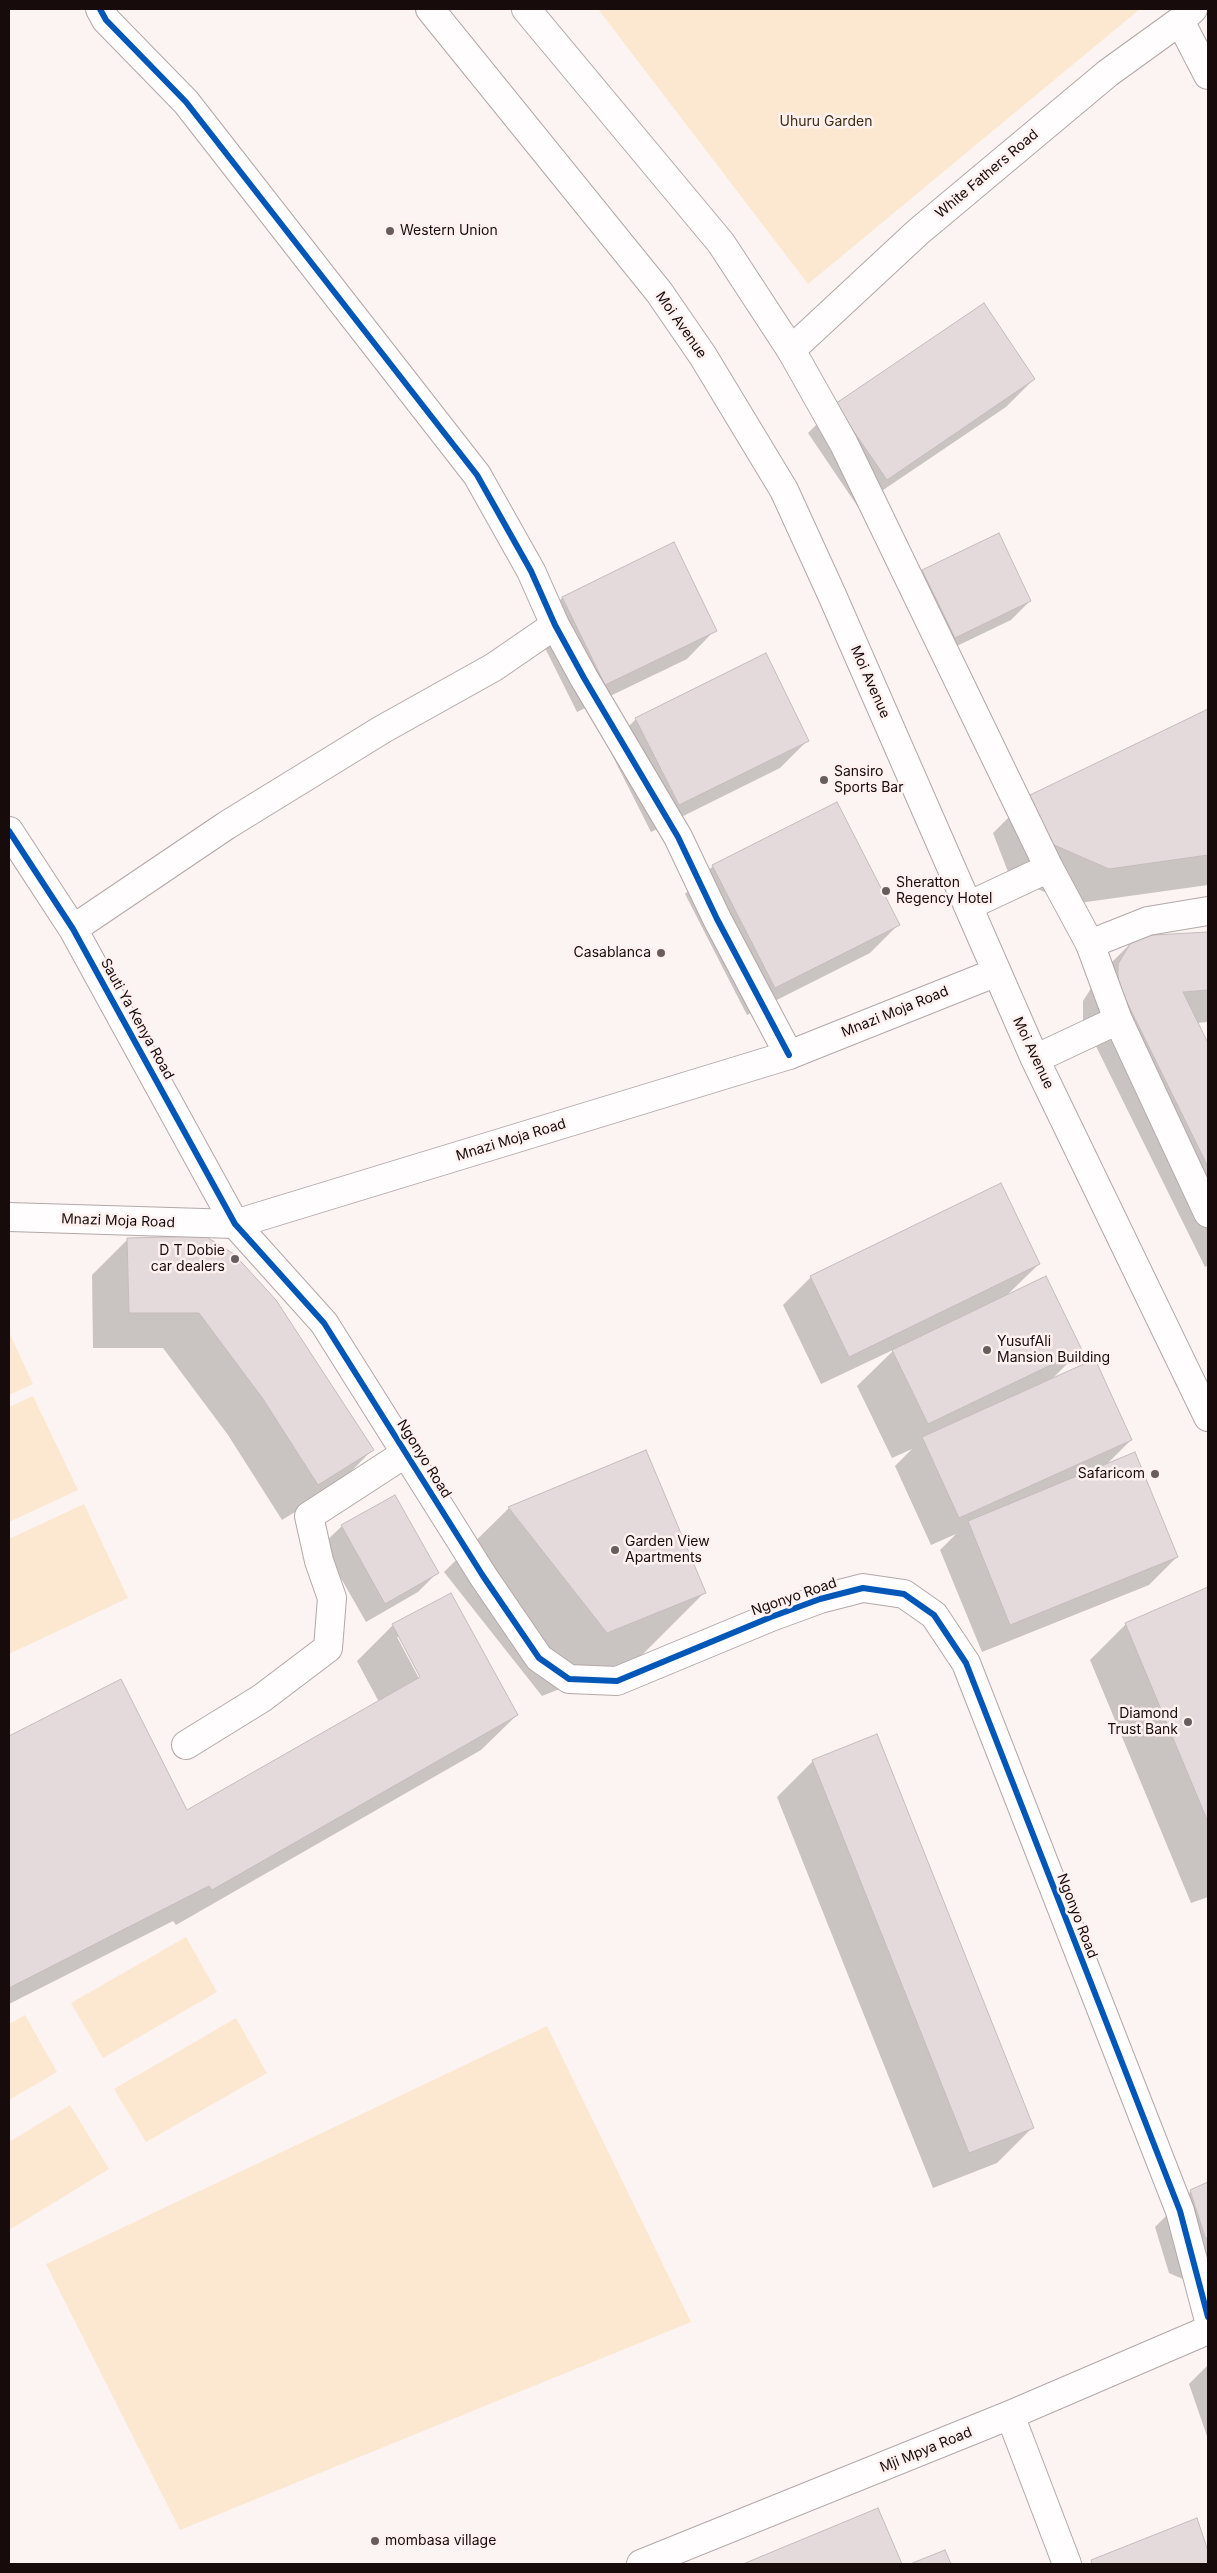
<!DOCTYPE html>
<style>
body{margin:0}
#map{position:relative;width:1217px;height:2573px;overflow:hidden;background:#fcf4f2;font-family:Inter,sans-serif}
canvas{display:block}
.frame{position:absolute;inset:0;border:10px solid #170c0b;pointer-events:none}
</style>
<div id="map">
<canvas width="1217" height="2573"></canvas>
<div class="frame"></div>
</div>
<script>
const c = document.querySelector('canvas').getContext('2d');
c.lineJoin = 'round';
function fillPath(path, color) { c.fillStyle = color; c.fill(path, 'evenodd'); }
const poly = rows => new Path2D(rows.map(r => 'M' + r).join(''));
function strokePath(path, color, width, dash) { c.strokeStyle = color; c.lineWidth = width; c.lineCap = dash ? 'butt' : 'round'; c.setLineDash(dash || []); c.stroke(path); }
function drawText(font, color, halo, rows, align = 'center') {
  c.font = font + ' Inter,sans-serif'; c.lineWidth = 5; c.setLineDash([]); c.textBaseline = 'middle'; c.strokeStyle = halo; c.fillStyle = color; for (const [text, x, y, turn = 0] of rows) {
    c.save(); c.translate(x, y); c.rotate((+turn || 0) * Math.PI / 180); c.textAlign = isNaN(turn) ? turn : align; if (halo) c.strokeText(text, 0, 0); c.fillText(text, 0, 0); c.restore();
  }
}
fillPath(poly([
 [598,9,1140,9,808,284],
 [9,1332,33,1384,9,1395],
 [33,1396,78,1490,9,1522,9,1407],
 [84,1504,128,1598,9,1654,9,1539],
 [186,1937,217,1992,103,2058,71,2003],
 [25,2015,57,2072,9,2100,9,2024],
 [236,2018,267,2073,146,2142,114,2089],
 [547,2026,691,2322,180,2530,46,2264],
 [70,2105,109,2169,9,2230,9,2142]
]), '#fce8d0');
fillPath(poly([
 [1034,379,1006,407,858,507,808,433,836,405],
 [923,571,1030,601,1011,620,936,656,904,590],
 [562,598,715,630,687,659,577,712,534,626],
 [1208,711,1208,885,1072,904,1010,877,993,833,1029,797],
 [636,719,808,740,780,768,651,832,608,747],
 [713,866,898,925,870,953,747,1015,685,894],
 [1208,933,1208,1022,1197,1023,1208,1046,1208,1265,1205,1267,1083,1020,1083,1001,1100,974,1136,938],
 [127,1240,372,1450,337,1486,282,1520,228,1435,163,1348,93,1348,92,1275],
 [1039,1264,1006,1296,1081,1350,1050,1381,1131,1440,1105,1466,1177,1557,1149,1585,982,1652,940,1550,956,1534,931,1545,895,1466,912,1449,892,1458,857,1386,895,1349,821,1384,783,1305,811,1277],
 [509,1508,704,1593,640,1657,542,1696,444,1572],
 [342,1526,437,1573,418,1592,366,1622,322,1545],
 [1208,1589,1208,1897,1191,1903,1090,1660,1126,1624],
 [393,1625,517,1715,481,1750,176,1925,173,1921,9,2004,9,1738,120,1681,187,1812,379,1702,357,1661],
 [397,1637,400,1637,424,1682,422,1684],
 [813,1761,1033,2127,997,2163,933,2188,777,1797],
 [1208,2183,1208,2290,1169,2273,1155,2227,1191,2191],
 [1208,2365,1208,2439,1189,2384],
 [877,2510,900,2564,746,2564],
 [1197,2520,1208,2555,1208,2564,1089,2564]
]), '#0003');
const building = poly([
 [984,303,1035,379,887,480,835,404,984,303],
 [999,533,1031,601,955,638,922,570,999,533],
 [674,542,717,631,605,685,562,597,674,542],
 [766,653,809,741,679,805,635,718,766,653],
 [1208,709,1208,855,1109,869,1045,841,1028,796,1208,709],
 [837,802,900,925,775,988,712,865,837,802],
 [1208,932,1208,990,1183,992,1208,1043,1208,1167,1118,984,1118,964,1135,936,1208,932],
 [1001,1183,1040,1264,849,1357,810,1276,1001,1183],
 [205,1236,234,1254,276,1300,374,1450,318,1485,263,1399,199,1313,129,1313,127,1238,205,1236],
 [1046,1276,1082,1350,928,1424,892,1350,1046,1276],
 [1095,1359,1132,1440,959,1518,922,1437,1095,1359],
 [646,1450,706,1593,607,1633,508,1507,646,1450],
 [1135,1452,1178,1557,1010,1625,968,1521,1135,1452],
 [395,1495,439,1573,385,1604,341,1525,395,1495],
 [1208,1587,1208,1822,1125,1623,1208,1587],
 [451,1593,518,1715,212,1890,209,1886,9,1988,9,1736,121,1679,187,1810,420,1677,392,1624,451,1593],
 [877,1734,1034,2128,969,2153,812,1760,877,1734],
 [1208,2182,1208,2239,1205,2237,1190,2190,1208,2182],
 [878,2508,902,2564,743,2564,878,2508],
 [1197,2518,1208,2551,1208,2564,1092,2564,1091,2560,1197,2518],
 [945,2550,951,2564,910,2564,945,2550]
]);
fillPath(building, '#e4dadb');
strokePath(building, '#c4bbbc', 1);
const minor = poly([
 [100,9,106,20,186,102,477,475,531,571,555,625,584,678,678,837,717,919,789,1055],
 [1180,21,1208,75],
 [791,350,918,232,1108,73,1180,21,1193,9],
 [9,831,73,929,235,1224,324,1323,483,1576,539,1658,569,1679,617,1681,771,1617,820,1599,863,1588,904,1594,934,1615,966,1663,1180,2211,1208,2317],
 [73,929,227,825,383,729,494,667,555,625],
 [1090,944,1148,921,1208,911],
 [186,1745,262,1698,328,1648,332,1598,319,1561,309,1516,406,1453],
 [1010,2415,1067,2564],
 [641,2564,1010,2415,1208,2330]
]);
const major = poly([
 [430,9,659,292,703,356,784,490,832,595,1035,1059,1208,1417],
 [526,9,721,243,791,350,844,444,1049,868,1090,944,1118,1020,1208,1213],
 [968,906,1049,868],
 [1035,1059,1118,1020],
 [9,1217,235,1224,789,1055,997,972]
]);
strokePath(minor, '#b2a8a7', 30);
strokePath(major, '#b2a8a7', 30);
strokePath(minor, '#fffdfd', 28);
strokePath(major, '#fffdfd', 28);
strokePath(poly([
 [100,9,106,20,186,102,477,475,531,571,555,625,584,678,678,837,717,919,789,1055],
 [9,831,73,929,235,1224,324,1323,483,1576,539,1658,569,1679,617,1681,771,1617,820,1599,863,1588,904,1594,934,1615,966,1663,1180,2211,1208,2317]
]), '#0057b8', 6);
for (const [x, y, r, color] of [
 [390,231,5,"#675d5c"],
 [824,780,5,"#675d5c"],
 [886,891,5,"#675d5c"],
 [661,953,5,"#675d5c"],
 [235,1259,5,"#675d5c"],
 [987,1350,5,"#675d5c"],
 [1155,1474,5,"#675d5c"],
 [615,1550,5,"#675d5c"],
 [1188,1722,5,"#675d5c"],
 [375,2541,5,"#675d5c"]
]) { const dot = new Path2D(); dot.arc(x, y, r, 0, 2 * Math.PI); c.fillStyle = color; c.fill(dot); strokePath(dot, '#fff1ef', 2); }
drawText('14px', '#3e2d11', '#fff1ef', [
 ["Uhuru Garden",826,122]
]);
drawText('14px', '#170c0b', '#fff1ef', [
 ["White Fathers Road",987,174,-40],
 ["Moi Avenue",681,325,55],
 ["Moi Avenue",870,682,66],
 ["Mnazi Moja Road",895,1012,-22],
 ["Sauti Ya Kenya Road",137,1019,61],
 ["Moi Avenue",1033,1053,65],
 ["Mnazi Moja Road",511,1140,-17],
 ["Mnazi Moja Road",118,1221,2],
 ["Ngonyo Road",424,1459,58],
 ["Ngonyo Road",794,1597,-19],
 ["Ngonyo Road",1077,1916,69],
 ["Mji Mpya Road",926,2450,-22]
]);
drawText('14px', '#170c0b', '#fff1ef', [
 ["Western Union",400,231],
 ["Sansiro",834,772],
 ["Sports Bar",834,788],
 ["Sheratton",896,883],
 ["Regency Hotel",896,899],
 ["Casablanca",651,953,"right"],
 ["D T Dobie",225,1251,"right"],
 ["car dealers",225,1267,"right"],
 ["YusufAli",997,1342],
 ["Mansion Building",997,1358],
 ["Safaricom",1145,1474,"right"],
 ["Garden View",625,1542],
 ["Apartments",625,1558],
 ["Diamond",1178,1714,"right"],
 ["Trust Bank",1178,1730,"right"],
 ["mombasa village",385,2541]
], 'left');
</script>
